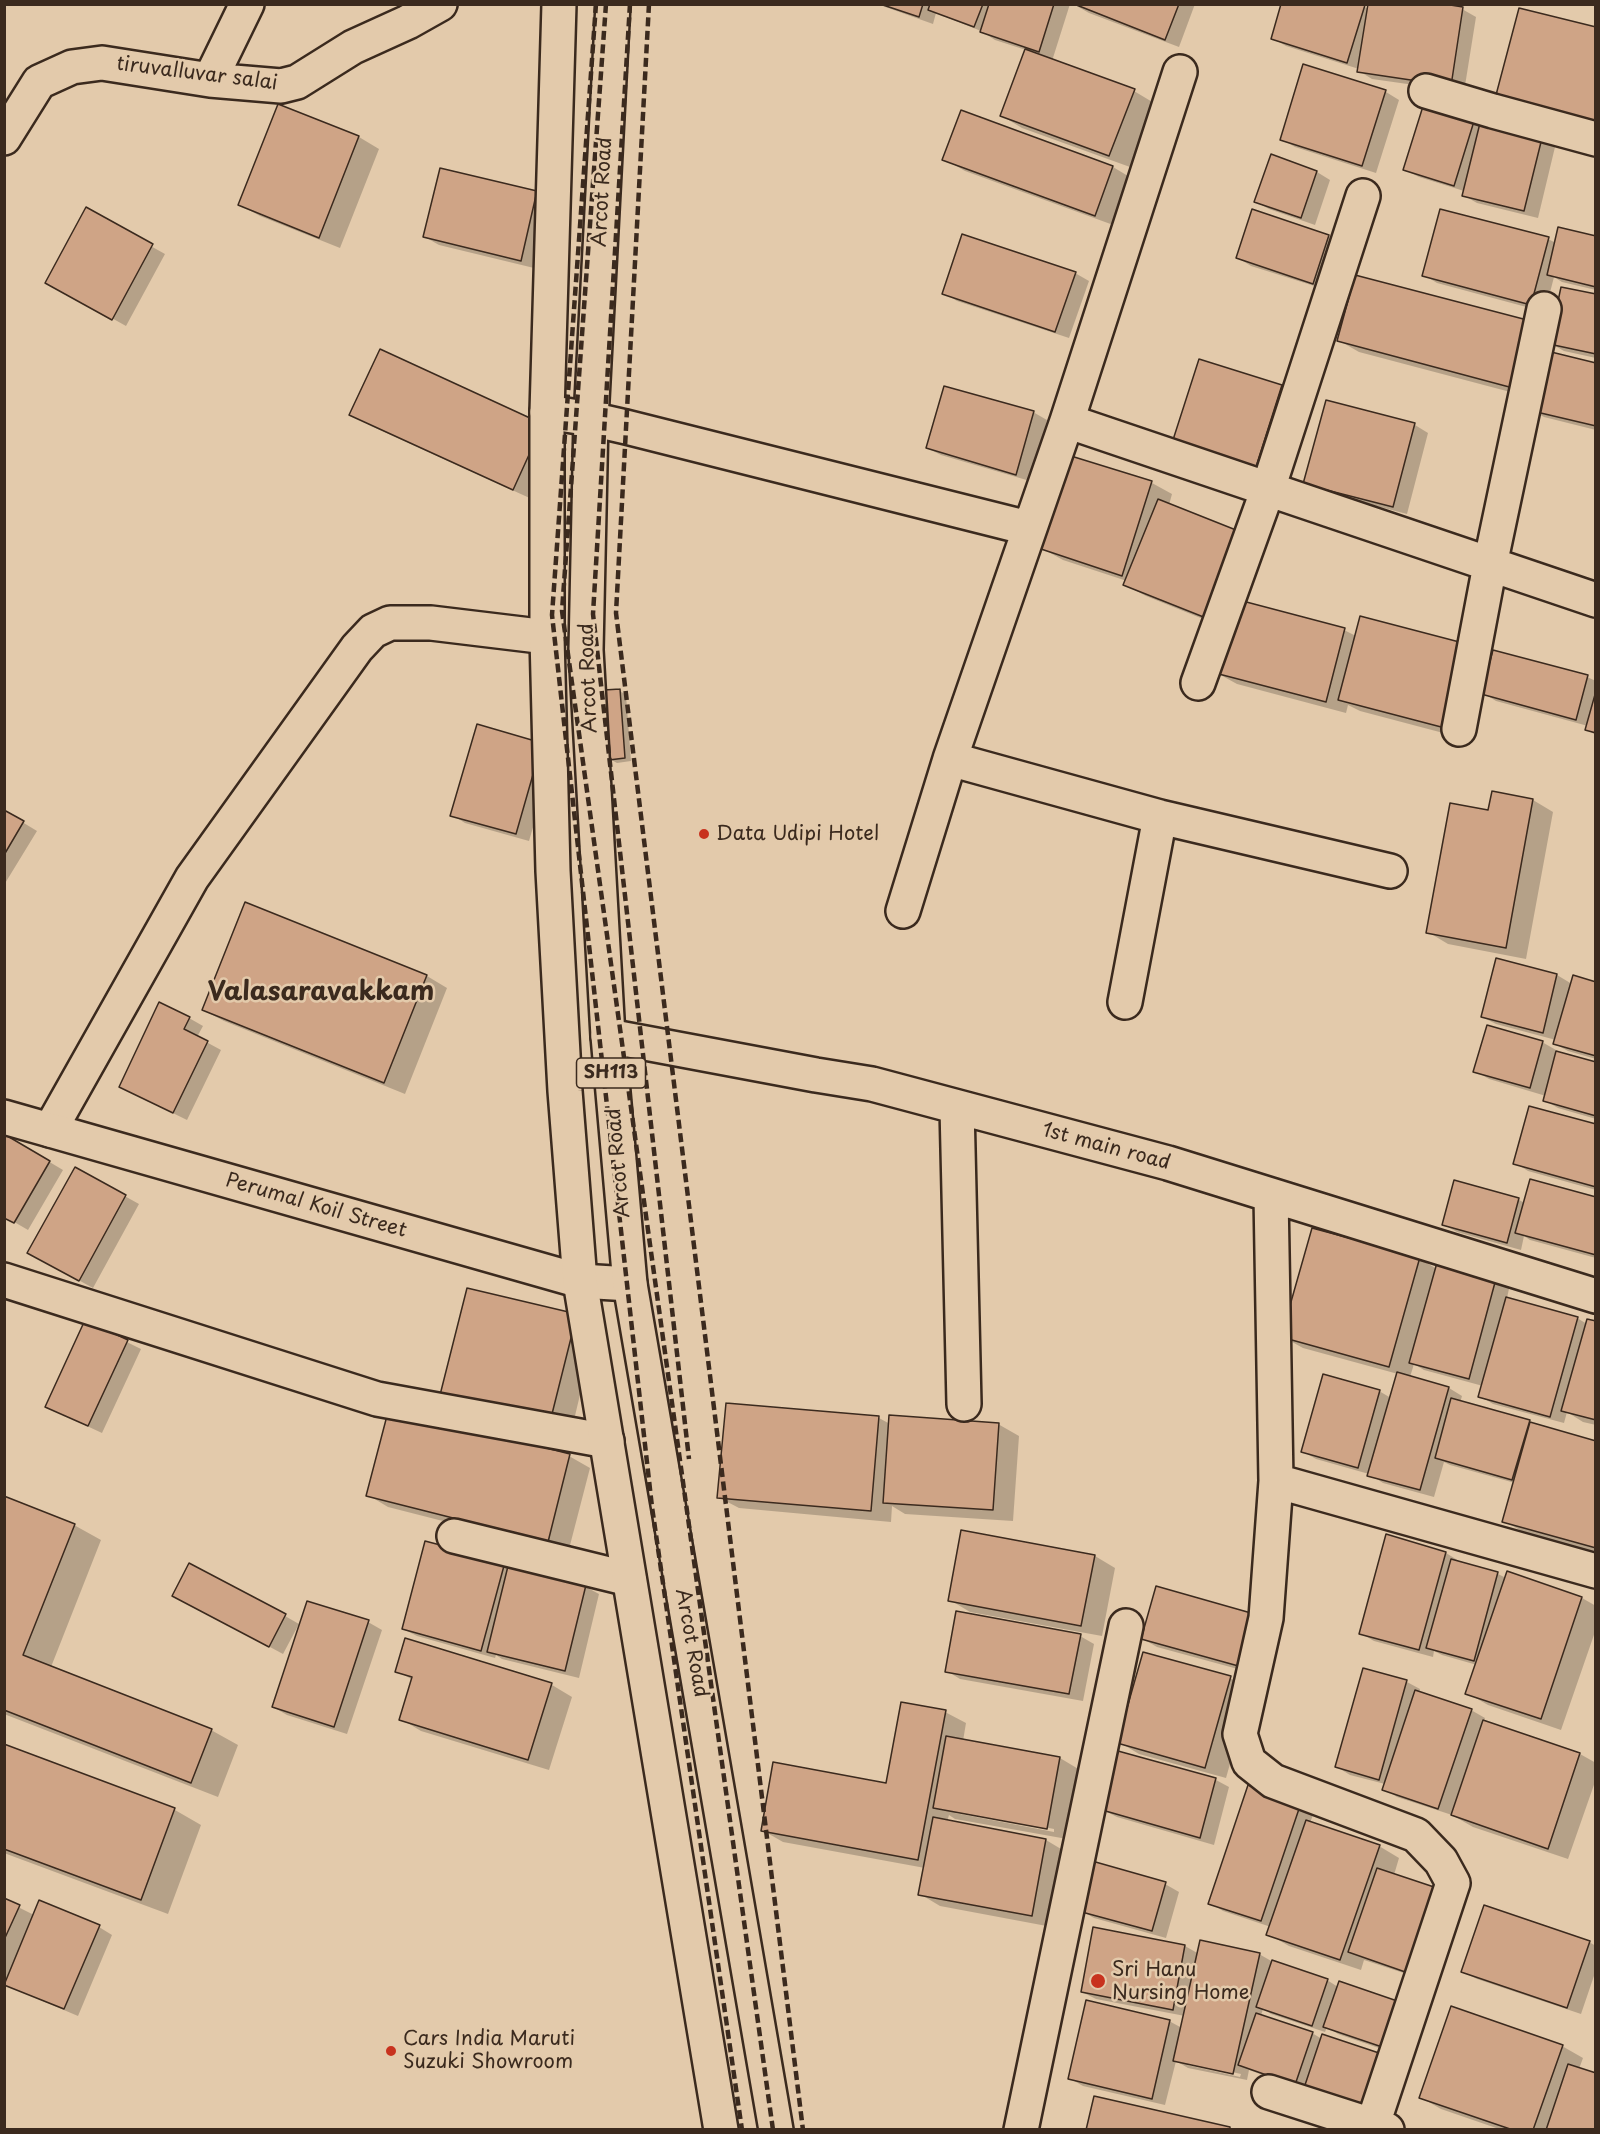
<!DOCTYPE html>
<style>
body{margin:0}
#map{position:relative;width:1600px;height:2134px;overflow:hidden;background:#e3caab;font-family:"Playpen Sans",sans-serif}
canvas{display:block}
.frame{position:absolute;inset:0;border:6px solid #3b2a1e;pointer-events:none}
</style>
<div id="map">
<canvas width="1600" height="2134"></canvas>
<div class="frame"></div>
</div>
<script>
const c = document.querySelector('canvas').getContext('2d');
c.lineJoin = 'round';
function fillPath(path, color) { c.fillStyle = color; c.fill(path, 'evenodd'); }
const poly = rows => new Path2D(rows.map(r => 'M' + r).join(''));
function strokePath(path, color, width, dash) { c.strokeStyle = color; c.lineWidth = width; c.lineCap = dash ? 'butt' : 'round'; c.setLineDash(dash || []); c.stroke(path); }
function drawText(font, color, halo, rows, align = 'center') {
  c.font = font + ' "Playpen Sans",sans-serif'; c.lineWidth = 5; c.setLineDash([]); c.textBaseline = 'middle'; c.strokeStyle = halo; c.fillStyle = color; for (const [text, x, y, turn = 0] of rows) {
    c.save(); c.translate(x, y); c.rotate((+turn || 0) * Math.PI / 180); c.textAlign = isNaN(turn) ? turn : align; if (halo) c.strokeText(text, 0, 0); c.fillText(text, 0, 0); c.restore();
  }
}
fillPath(poly([
 [877,4,1070,4,1052,61,1134,91,1154,103,1130,167,1022,128,1002,116,1026,50,995,40,981,31,936,13,933,24],
 [1195,4,1179,47,1089,13,1075,5],
 [1283,4,1358,4,1369,9,1462,9,1476,17,1464,92,1372,79,1359,71,1359,69,1286,46,1272,38],
 [1520,10,1596,29,1596,126,1518,106],
 [1304,66,1386,92,1399,100,1376,173,1295,147,1281,139],
 [1425,104,1541,139,1555,147,1538,218,1477,203,1463,195,1464,191,1419,177,1405,170],
 [278,106,359,137,379,149,340,248,260,216,240,205],
 [961,112,1113,167,1133,179,1116,226,965,171,944,159],
 [1271,156,1317,172,1330,180,1315,225,1269,209,1256,202],
 [442,169,537,192,550,200,534,268,439,245,425,237],
 [86,210,165,254,126,326,47,282],
 [1253,211,1329,236,1342,244,1327,290,1251,266,1238,258],
 [1596,238,1596,290,1562,282,1554,277,1545,312,1437,283,1424,275,1548,239,1556,243],
 [1075,273,1089,281,1069,338,957,301,944,293],
 [1596,296,1596,358,1564,351,1548,342,1546,353,1596,365,1596,430,1544,417,1530,409,1533,398,1359,352,1338,340,1530,323],
 [1200,361,1281,387,1295,395,1269,477,1187,450],
 [1327,402,1415,425,1428,433,1407,514,1319,491,1305,483],
 [1033,412,1047,420,1030,481,941,455,927,448],
 [351,414,543,426,534,500,371,426],
 [1072,457,1152,483,1172,494,1169,505,1237,602,1344,630,1356,636,1466,739,1360,711,1348,705,1346,713,1237,684,1217,673,1228,629,1146,596,1125,585,1127,581,1063,560,1043,549],
 [1587,677,1596,681,1596,735,1587,730,1588,726,1496,701,1483,693],
 [620,691,626,695,631,761,617,763,610,759],
 [555,752,529,841,465,823,452,815],
 [1533,800,1553,812,1526,959,1448,944,1428,932],
 [4,811,37,831,4,885],
 [246,904,427,976,447,988,405,1094,224,1021,203,1010],
 [1497,960,1557,975,1572,984,1596,983,1596,1059,1568,1051,1555,1044,1556,1040,1496,1024,1482,1017],
 [189,1018,203,1026,197,1037,221,1050,187,1120,134,1094],
 [1542,1042,1556,1050,1555,1052,1596,1063,1596,1119,1558,1108,1544,1100,1546,1096,1489,1079,1475,1071],
 [1596,1126,1596,1190,1528,1171,1515,1163],
 [4,1135,63,1170,28,1230,4,1216],
 [76,1169,139,1204,93,1288,29,1253],
 [1455,1182,1519,1200,1525,1203,1596,1198,1596,1258,1530,1240,1524,1236,1521,1250,1457,1232,1444,1225],
 [1313,1229,1420,1259,1437,1269,1510,1284,1507,1298,1577,1318,1587,1324,1596,1323,1596,1425,1583,1422,1567,1412,1564,1423,1493,1404,1480,1396,1483,1386,1424,1370,1414,1364,1410,1377,1449,1388,1462,1396,1460,1403,1596,1442,1596,1553,1525,1533,1504,1521,1515,1483,1450,1465,1444,1462,1434,1497,1383,1483,1369,1474,1316,1459,1302,1451,1379,1391,1391,1398,1398,1374,1303,1348,1283,1337],
 [468,1289,596,1327,570,1437,461,1410],
 [86,1322,141,1349,102,1433,61,1414],
 [879,1418,890,1424,998,1424,1019,1436,1013,1521,905,1514,892,1506,891,1522,739,1508,718,1497],
 [569,1456,590,1468,568,1553,388,1507,368,1495],
 [4,1498,74,1525,101,1540,51,1667,211,1730,238,1745,218,1797,4,1714],
 [1388,1536,1446,1553,1459,1561,1459,1563,1498,1574,1506,1578,1582,1598,1596,1606,1596,1629,1561,1730,1488,1705,1467,1693,1477,1665,1442,1655,1434,1651,1433,1657,1374,1641,1360,1633],
 [1095,1556,1115,1568,1102,1636,970,1612,950,1600],
 [505,1564,514,1569,586,1587,599,1594,579,1678,502,1659,496,1655,495,1658,417,1636,403,1629],
 [1157,1588,1256,1674,1157,1647,1143,1639],
 [188,1603,285,1616,299,1624,283,1654],
 [368,1622,382,1630,347,1734,287,1715,273,1707],
 [1080,1636,1094,1644,1083,1701,960,1679,947,1671],
 [406,1640,552,1685,572,1697,549,1770,421,1731,401,1719,413,1680,397,1671],
 [1364,1669,1407,1682,1420,1689,1419,1693,1471,1710,1485,1718,1484,1721,1580,1754,1596,1763,1596,1779,1568,1859,1473,1827,1452,1815,1397,1797,1384,1789,1385,1784,1350,1775,1337,1767],
 [1230,1678,1251,1690,1226,1778,1139,1754,1119,1742],
 [945,1712,966,1723,963,1741,1060,1758,1080,1770,1067,1839,955,1819,949,1815,947,1822,1046,1840,1066,1852,1052,1927,940,1906,920,1894,925,1868,783,1842,762,1830,887,1784],
 [955,1810,1054,1829,1054,1832,955,1813],
 [4,1746,175,1810,201,1825,168,1914,4,1853],
 [1119,1752,1216,1780,1229,1787,1214,1845,1117,1817,1103,1810],
 [1249,1787,1314,1812,1310,1823,1379,1846,1399,1858,1394,1875,1425,1980,1364,1960,1361,1970,1289,1946,1268,1934,1271,1927,1223,1911,1210,1903],
 [1165,1884,1179,1892,1166,1938,1094,1918,1080,1910],
 [4,1900,34,1915,99,1927,112,1935,78,2016,19,1991,4,1983],
 [1589,1942,1596,1946,1596,1970,1581,2014,1477,1979,1463,1972],
 [1185,1946,1199,1954,1259,1954,1273,1962,1327,1980,1338,1987,1405,2057,1338,2034,1327,2027,1325,2032,1271,2014,1263,2009,1261,2016,1312,2033,1322,2039,1309,2092,1249,2070,1247,2080,1188,2068,1176,2061,1165,2105,1083,2086,1069,2078,1169,2021,1182,2028,1185,2016,1096,1999,1082,1992],
 [1187,2062,1241,2074,1240,2077,1187,2065],
 [1562,2046,1583,2058,1579,2069,1596,2130,1502,2130,1441,2109,1420,2097]
]), '#0003');
const building = poly([
 [880,4,923,4,919,17,880,4],
 [930,4,983,4,974,27,928,10,930,4],
 [989,4,1054,4,1039,52,980,32,989,4],
 [1074,4,1179,4,1165,40,1074,4],
 [1281,4,1365,5,1347,63,1271,39,1281,4],
 [1368,4,1444,4,1463,7,1451,86,1357,72,1368,4],
 [1519,8,1596,27,1596,121,1496,95,1519,8],
 [1025,49,1135,89,1109,156,1000,116,1025,49],
 [1303,64,1386,90,1362,166,1280,140,1303,64],
 [1424,103,1475,118,1454,186,1403,170,1424,103],
 [278,104,359,136,319,238,238,205,278,104],
 [961,110,1113,166,1095,216,942,160,961,110],
 [1480,123,1542,138,1524,211,1462,196,1480,123],
 [1271,154,1317,171,1301,218,1254,202,1271,154],
 [440,168,537,191,521,261,423,237,440,168],
 [86,207,153,244,112,320,45,283,86,207],
 [1252,209,1329,235,1313,284,1236,258,1252,209],
 [1440,209,1549,237,1531,305,1422,276,1440,209],
 [1558,227,1596,236,1596,287,1547,275,1558,227],
 [962,234,1076,272,1055,332,942,294,962,234],
 [1355,275,1531,321,1513,388,1337,341,1355,275],
 [1561,287,1596,294,1596,354,1549,344,1561,287],
 [380,349,543,424,513,490,349,415,380,349],
 [1543,350,1596,363,1596,426,1528,410,1543,350],
 [1199,359,1282,385,1255,470,1172,443,1199,359],
 [944,386,1034,411,1016,475,926,448,944,386],
 [1326,400,1415,423,1393,507,1303,484,1326,400],
 [1071,456,1152,481,1122,576,1041,549,1071,456],
 [1158,499,1241,532,1206,618,1123,585,1158,499],
 [1235,599,1345,628,1326,702,1215,673,1235,599],
 [1360,616,1467,644,1445,728,1338,700,1360,616],
 [1493,650,1588,675,1576,720,1481,694,1493,650],
 [620,689,625,758,609,760,604,690,620,689],
 [1596,691,1596,733,1585,730,1596,691],
 [477,724,542,743,516,834,450,816,477,724],
 [1492,791,1533,799,1506,948,1426,933,1450,803,1488,810,1492,791],
 [4,810,24,821,4,855,4,810],
 [245,902,427,975,384,1083,202,1010,245,902],
 [1496,958,1557,974,1543,1033,1481,1017,1496,958],
 [1573,975,1596,982,1596,1056,1553,1044,1573,975],
 [159,1002,190,1017,184,1029,208,1041,173,1113,119,1087,159,1002],
 [1487,1025,1543,1041,1530,1088,1473,1072,1487,1025],
 [1556,1051,1596,1062,1596,1116,1543,1101,1556,1051],
 [1529,1106,1596,1124,1596,1187,1513,1164,1529,1106],
 [4,1134,50,1161,14,1223,4,1218,4,1134],
 [75,1167,126,1195,79,1281,27,1253,75,1167],
 [1530,1179,1596,1197,1596,1255,1515,1233,1530,1179],
 [1454,1180,1519,1198,1507,1243,1442,1225,1454,1180],
 [1312,1228,1420,1257,1389,1367,1281,1337,1312,1228],
 [1438,1259,1497,1275,1469,1379,1409,1363,1438,1259],
 [467,1288,577,1314,549,1426,439,1399,467,1288],
 [1506,1297,1578,1317,1550,1417,1478,1397,1506,1297],
 [1587,1319,1596,1321,1596,1420,1561,1411,1587,1319],
 [85,1320,128,1340,88,1426,45,1407,85,1320],
 [1397,1372,1449,1387,1420,1490,1367,1476,1397,1372],
 [1323,1374,1380,1390,1358,1468,1301,1452,1323,1374],
 [1451,1398,1530,1420,1512,1480,1435,1458,1451,1398],
 [726,1403,879,1416,871,1511,717,1498,726,1403],
 [389,1408,570,1454,548,1542,366,1496,389,1408],
 [889,1415,999,1423,993,1510,883,1503,889,1415],
 [1530,1422,1596,1441,1596,1548,1502,1522,1530,1422],
 [4,1496,75,1524,23,1655,212,1729,191,1783,4,1710,4,1496],
 [961,1530,1095,1555,1081,1626,948,1601,961,1530],
 [1386,1534,1446,1552,1419,1650,1359,1634,1386,1534],
 [425,1541,505,1562,481,1651,402,1629,425,1541],
 [1451,1559,1498,1572,1474,1661,1426,1648,1451,1559],
 [189,1563,286,1614,269,1647,172,1596,189,1563],
 [508,1566,586,1585,565,1671,487,1652,508,1566],
 [1507,1571,1582,1597,1541,1719,1465,1694,1507,1571],
 [1156,1586,1258,1615,1242,1667,1141,1639,1156,1586],
 [307,1601,369,1620,334,1727,272,1707,307,1601],
 [956,1611,1081,1634,1069,1694,945,1672,956,1611],
 [405,1638,552,1683,528,1760,399,1720,412,1677,395,1672,405,1638],
 [1143,1652,1231,1676,1205,1768,1117,1743,1143,1652],
 [1363,1668,1407,1680,1379,1780,1335,1767,1363,1668],
 [1415,1690,1472,1709,1438,1809,1382,1790,1415,1690],
 [901,1702,946,1710,918,1860,761,1831,773,1762,886,1783,901,1702],
 [1483,1720,1580,1753,1548,1849,1451,1815,1483,1720],
 [946,1736,1060,1757,1047,1829,933,1808,946,1736],
 [4,1744,175,1808,141,1900,4,1849,4,1744],
 [1118,1751,1216,1778,1200,1838,1102,1810,1118,1751],
 [1248,1785,1301,1803,1261,1921,1208,1904,1248,1785],
 [933,1817,1046,1839,1032,1916,918,1895,933,1817],
 [1306,1820,1380,1845,1340,1960,1266,1935,1306,1820],
 [1092,1861,1166,1882,1152,1931,1078,1911,1092,1861],
 [1377,1868,1440,1889,1411,1974,1348,1952,1377,1868],
 [4,1898,20,1905,4,1940,4,1898],
 [39,1900,100,1925,64,2009,4,1985,39,1900],
 [1484,1905,1590,1941,1567,2008,1461,1972,1484,1905],
 [1093,1927,1185,1945,1173,2010,1081,1992,1093,1927],
 [1200,1940,1260,1953,1233,2074,1173,2061,1200,1940],
 [1272,1960,1328,1979,1312,2026,1256,2007,1272,1960],
 [1339,1981,1406,2004,1391,2050,1323,2027,1339,1981],
 [1086,2000,1170,2020,1152,2099,1068,2079,1086,2000],
 [1451,2006,1563,2045,1533,2130,1513,2130,1419,2098,1451,2006],
 [1256,2013,1313,2032,1295,2085,1238,2065,1256,2013],
 [1322,2034,1388,2056,1370,2111,1304,2088,1322,2034],
 [1568,2064,1596,2073,1596,2130,1546,2130,1568,2064],
 [1094,2096,1230,2127,1230,2130,1086,2130,1094,2096]
]);
fillPath(building, '#cfa486');
strokePath(building, '#3b2a1e', 1.5);
const street = poly([
 [210,80,247,4],
 [1426,91,1493,111,1596,139],
 [4,138,39,82,72,67,102,63,210,80,281,86,297,82,353,47,408,22,440,4],
 [547,412,591,419,626,427,1028,528],
 [1067,421,1596,600],
 [1198,683,1268,489,1363,196],
 [1459,729,1490,565,1544,309],
 [950,759,1160,817,1390,871],
 [903,911,950,759,1067,421,1180,72],
 [1125,1002,1160,817],
 [608,1036,816,1075,872,1084,1168,1163,1596,1296],
 [957,1107,964,1404],
 [50,1130,192,878,357,648,373,631,390,623,431,623,547,637],
 [1271,1195,1276,1481,1266,1618,1240,1734,1249,1762,1273,1781,1416,1835,1441,1861,1453,1883,1371,2130],
 [4,1280,377,1399,607,1441],
 [1276,1481,1596,1571],
 [454,1536,629,1579],
 [1269,2092,1387,2130],
 [1021,2130,1126,1626]
]);
const secondary = poly([
 [4,1117,580,1281,630,1284]
]);
const primary = poly([
 [559,4,547,412,547,637,553,871,565,1091,580,1281,721,2130],
 [613,4,591,419,586,650,608,1036,630,1284,776,2130]
]);
strokePath(street, '#3b2a1e', 38);
strokePath(secondary, '#3b2a1e', 38);
strokePath(primary, '#3b2a1e', 38);
strokePath(street, '#e3caab', 33);
strokePath(secondary, '#e3caab', 33);
strokePath(primary, '#e3caab', 33);
strokePath(poly([
 [596,4,552,615,652,1507,742,2130],
 [606,4,562,611,773,2130],
 [630,4,593,614,689,1459],
 [649,4,616,613,803,2130]
]), '#3b2a1e', 4.5, [9, 4.5]);
for (const [x, y, r, color] of [
 [704,834,6,"#c8321e"],
 [1098,1981,8,"#c8321e"],
 [391,2051,6,"#c8321e"]
]) { const dot = new Path2D(); dot.arc(x, y, r, 0, 2 * Math.PI); c.fillStyle = color; c.fill(dot); strokePath(dot, '#e3caab', 2); }
for (const [x, y, w] of [
 [611,1073,69]
]) { const box = new Path2D(); box.roundRect(x - w / 2, y - 15, w, 30, 4.5); c.fillStyle = '#e3caab'; c.fill(box); strokePath(box, '#3b2a1e', 1.5); }
drawText('bold 18px', '#3b2a1e', null, [
 ["SH113",611,1073]
]);
drawText('20px', '#3b2a1e', '#e3caab', [
 ["tiruvalluvar salai",197,74,7],
 ["Arcot Road",603,192,-87],
 ["Arcot Road",589,678,-92],
 ["1st main road",1106,1147,15],
 ["Arcot Road",619,1163,-95],
 ["Perumal Koil Street",316,1206,16],
 ["Arcot Road",691,1643,80]
]);
drawText('20px', '#3b2a1e', '#e3caab', [
 ["Data Udipi Hotel",716,834],
 ["Sri Hanu",1112,1970],
 ["Nursing Home",1112,1993],
 ["Cars India Maruti",403,2039],
 ["Suzuki Showroom",403,2062]
], 'left');
drawText('bold 26px', '#3b2a1e', '#e3caab', [
 ["Valasaravakkam",321,993]
]);
</script>
